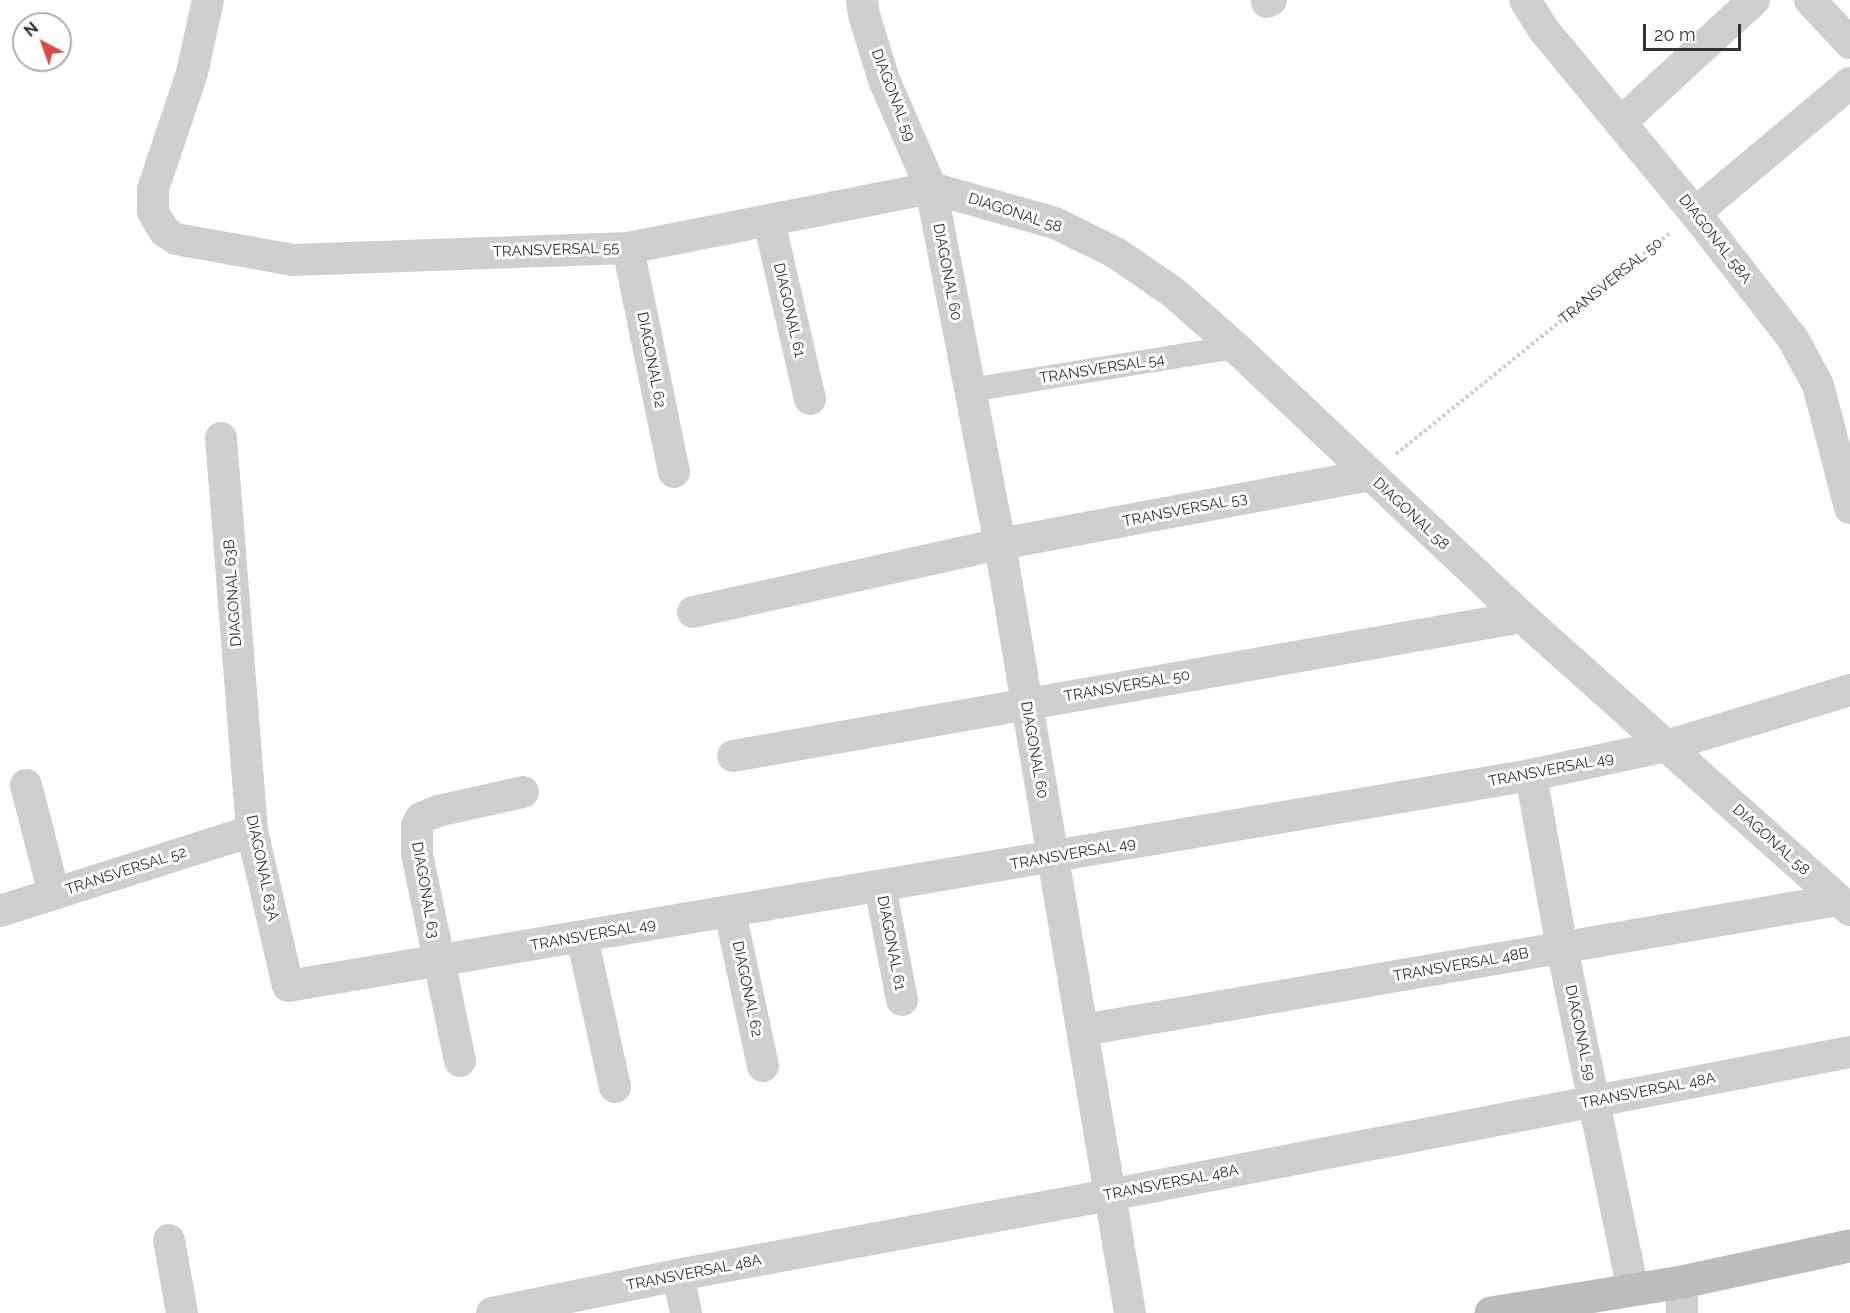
<!DOCTYPE html>
<style>
body{margin:0}
#map{position:relative;width:1850px;height:1313px;overflow:hidden;background:#fff;font-family:Raleway,sans-serif}
canvas{display:block}
.north{position:absolute;left:12px;top:12px;width:60px;height:60px;box-sizing:border-box;background:#fff;border:2px solid #adadad;border-radius:50%;rotate:319deg;font-size:16px;font-weight:700;line-height:24px;text-align:center;color:#323232}
.north::after{content:'';display:block;margin:auto;width:21px;height:27px;background:#db4b43;clip-path:polygon(50% 0,100% 100%,50% 72%,0 100%)}
.scale{position:absolute;left:1643px;top:24px;width:98px;height:27px;box-sizing:border-box;border:3px solid #323232;border-top:0;padding-left:8px;font-size:18px;line-height:21px;white-space:nowrap;color:#323232;-webkit-text-stroke:4px #fff;paint-order:stroke}
</style>
<div id="map">
<canvas width="1850" height="1313"></canvas>
<div class="north">N</div>
<div class="scale">20 m</div>
</div>
<script>
const c = document.querySelector('canvas').getContext('2d');
c.lineJoin = 'round';
const poly = rows => new Path2D(rows.map(r => 'M' + r).join(''));
function strokePath(path, color, width, dash) { c.strokeStyle = color; c.lineWidth = width; c.lineCap = dash ? 'butt' : 'round'; c.setLineDash(dash || []); c.stroke(path); }
function drawText(font, color, halo, rows, align = 'center') {
  c.font = font + ' Raleway,sans-serif'; c.lineWidth = 6; c.setLineDash([]); c.textBaseline = 'middle'; c.strokeStyle = halo; c.fillStyle = color; for (const [text, x, y, turn = 0] of rows) {
    c.save(); c.translate(x, y); c.rotate((+turn || 0) * Math.PI / 180); c.textAlign = isNaN(turn) ? turn : align; if (halo) c.strokeText(text, 0, 0); c.fillText(text, 0, 0); c.restore();
  }
}
strokePath(poly([
 [1396,454,1670,233]
]), '#ccc', 4, [3, 3]);
strokePath(poly([
 [970,390,1235,347]
]), '#cfcfcf', 24);
strokePath(poly([
 [208,0,192,73,153,189,153,212,164,231,176,239,293,260,628,248,931,188,1055,223,1116,253,1174,293,1235,347,1522,617,1850,910],
 [862,0,864,15,884,80,931,188,1000,544,1130,1313],
 [1525,0,1543,29,1695,213,1793,339,1818,385,1850,508],
 [1810,0,1850,43],
 [1267,2,1271,0],
 [1620,123,1754,0],
 [1695,213,1850,83],
 [769,221,810,399],
 [628,248,674,472],
 [221,438,252,831,288,986,1531,775,1666,746,1850,690],
 [693,612,1000,544,1370,475],
 [733,756,1522,617],
 [1531,775,1562,948,1633,1290],
 [26,785,54,894],
 [880,886,902,1000],
 [0,911,252,831],
 [730,912,763,1066],
 [582,937,615,1087],
 [1083,1030,1838,900],
 [460,1061,417,854,417,826,421,818,438,811,523,792],
 [169,1240,182,1313],
 [678,1275,686,1313],
 [1682,1282,1682,1313],
 [492,1313,678,1275,1109,1195,1850,1052]
]), '#cfcfcf', 32);
strokePath(poly([
 [1491,1313,1682,1282,1850,1246]
]), '#bcbcbc', 33);
drawText('15px', '#323232', '#fff', [
 ["DIAGONAL 59",893,95,69],
 ["DIAGONAL 58",1015,213,18],
 ["DIAGONAL 58A",1715,239,52],
 ["TRANSVERSAL 55",556,250,-2],
 ["DIAGONAL 60",947,272,79],
 ["TRANSVERSAL 50",1611,281,-39],
 ["DIAGONAL 61",789,310,77],
 ["DIAGONAL 62",651,360,79],
 ["TRANSVERSAL 54",1102,369,-9],
 ["TRANSVERSAL 53",1185,510,-11],
 ["DIAGONAL 58",1411,514,43],
 ["DIAGONAL 63B",233,593,-94],
 ["TRANSVERSAL 50",1127,686,-10],
 ["DIAGONAL 60",1034,750,80],
 ["TRANSVERSAL 49",1551,770,-11],
 ["DIAGONAL 58",1771,840,42],
 ["TRANSVERSAL 49",1073,854,-10],
 ["DIAGONAL 63A",262,868,78],
 ["TRANSVERSAL 52",126,871,-18],
 ["DIAGONAL 63",425,890,80],
 ["TRANSVERSAL 49",593,935,-10],
 ["DIAGONAL 61",891,943,79],
 ["TRANSVERSAL 48B",1461,965,-10],
 ["DIAGONAL 62",747,989,78],
 ["DIAGONAL 59",1580,1033,78],
 ["TRANSVERSAL 48A",1648,1091,-11],
 ["TRANSVERSAL 48A",1171,1183,-11],
 ["TRANSVERSAL 48A",694,1273,-11]
]);
</script>
